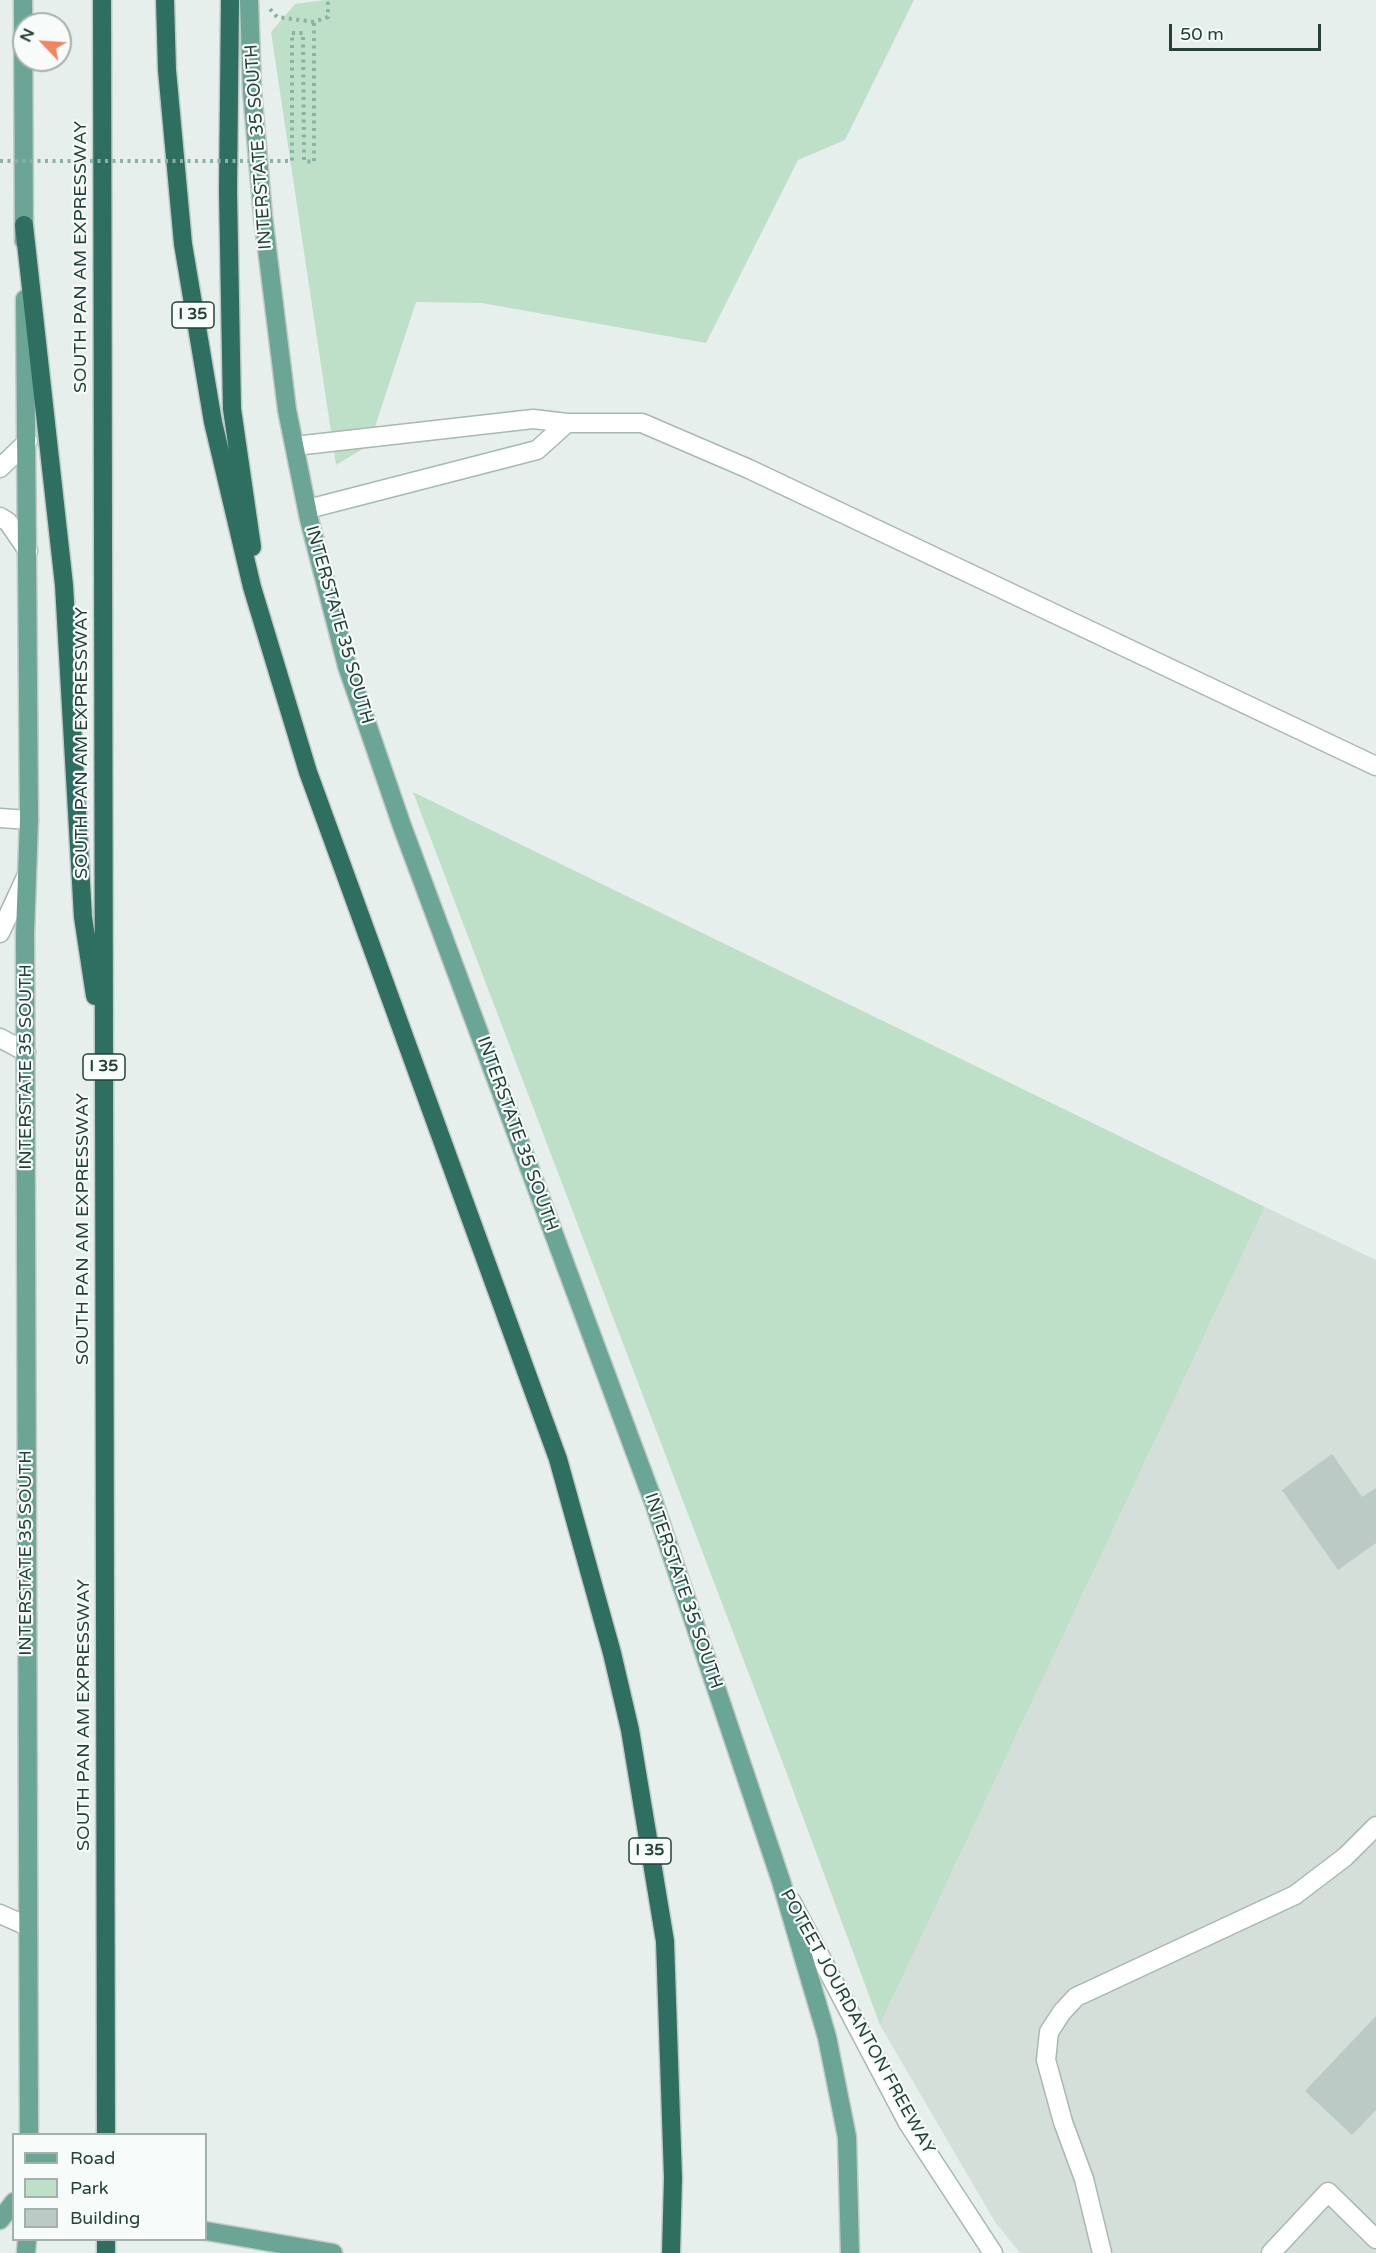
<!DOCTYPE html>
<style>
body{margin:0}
#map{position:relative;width:1376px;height:2253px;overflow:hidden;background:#e6efeb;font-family:"Varela Round",sans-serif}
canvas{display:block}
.legend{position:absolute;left:12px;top:2133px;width:195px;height:108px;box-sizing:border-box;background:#f7fbf9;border:2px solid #a3b1ad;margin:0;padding:8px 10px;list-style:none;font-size:18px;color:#24423a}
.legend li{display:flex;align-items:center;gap:12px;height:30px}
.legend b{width:30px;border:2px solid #a3b1ad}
.north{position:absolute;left:12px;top:12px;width:60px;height:60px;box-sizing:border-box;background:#f7fbf9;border:2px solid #a3b1ad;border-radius:50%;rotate:295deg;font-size:16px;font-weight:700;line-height:24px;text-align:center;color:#24423a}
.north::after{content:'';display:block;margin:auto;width:21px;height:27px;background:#f4845f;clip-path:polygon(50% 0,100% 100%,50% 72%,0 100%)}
.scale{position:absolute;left:1169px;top:24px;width:152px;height:27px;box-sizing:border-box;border:3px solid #24423a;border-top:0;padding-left:8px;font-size:18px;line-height:21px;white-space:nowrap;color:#24423a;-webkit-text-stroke:4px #f7fbf9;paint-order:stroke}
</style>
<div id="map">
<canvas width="1376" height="2253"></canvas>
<ul class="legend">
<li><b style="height:8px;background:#6aa596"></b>Road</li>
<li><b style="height:16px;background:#bfe0c8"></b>Park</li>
<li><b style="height:16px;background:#bbcac4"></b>Building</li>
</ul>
<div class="north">N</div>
<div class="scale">50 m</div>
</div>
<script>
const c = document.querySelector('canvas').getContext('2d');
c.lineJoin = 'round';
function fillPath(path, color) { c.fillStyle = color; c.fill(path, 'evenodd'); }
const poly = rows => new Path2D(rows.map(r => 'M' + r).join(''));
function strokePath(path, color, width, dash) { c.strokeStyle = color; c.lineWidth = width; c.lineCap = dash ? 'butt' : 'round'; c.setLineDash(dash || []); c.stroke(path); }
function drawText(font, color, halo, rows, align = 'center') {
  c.font = font + ' "Varela Round",sans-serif'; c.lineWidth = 4.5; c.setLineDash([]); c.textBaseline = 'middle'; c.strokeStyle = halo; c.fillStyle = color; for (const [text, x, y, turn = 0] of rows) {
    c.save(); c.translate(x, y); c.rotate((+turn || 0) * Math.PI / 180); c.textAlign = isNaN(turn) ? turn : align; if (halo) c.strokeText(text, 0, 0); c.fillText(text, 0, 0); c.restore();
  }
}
fillPath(poly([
 [1265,1207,1376,1260,1376,2253,1020,2253,995,2222,880,2025]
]), '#d4dfda');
fillPath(poly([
 [325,0,914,0,845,140,798,160,706,343,482,303,416,302,369,445,336,465,271,32,295,4],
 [413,792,1265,1207,880,2025,787,1774]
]), '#bfe0c8');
fillPath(poly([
 [1332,1454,1362,1497,1376,1488,1376,1543,1338,1570,1282,1490],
 [1376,2016,1376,2110,1352,2135,1305,2091]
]), '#bbcac4');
const minor = poly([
 [295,446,533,419,567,423,642,423,749,469,1376,766],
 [0,468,28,441],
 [308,509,537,450,567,423],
 [0,517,8,522,28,551],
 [0,818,29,820],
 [0,933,26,877],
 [0,1038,26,1052],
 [791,1901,908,2123,993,2253],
 [0,1914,27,1926],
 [1102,2253,1084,2179,1063,2122,1046,2060,1049,2032,1062,2012,1076,1997,1295,1895,1345,1857,1376,1826],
 [1271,2253,1328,2192,1376,2239]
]);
const major = poly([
 [23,0,24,241],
 [249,0,252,91,263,216,287,410,309,519,347,666,402,826,654,1503,781,1881,827,2037,847,2137,850,2253],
 [25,299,29,820,25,933,29,2134],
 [0,2220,14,2202],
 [206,2231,333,2253],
 [26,2253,27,2240]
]);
const highway = poly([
 [102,0,106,2134],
 [165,0,167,70,183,244,213,422,252,587,308,772,558,1459,612,1653,630,1730,665,1941,673,2178,671,2253],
 [230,0,228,191,232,409,252,547],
 [24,225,64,585,83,917,95,996],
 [106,2253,106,2240]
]);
strokePath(minor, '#a8b8b2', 21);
strokePath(major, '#c2cac8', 21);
strokePath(highway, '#c2cac8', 21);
strokePath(poly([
 [270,9,277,17,314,22,328,17,328,0],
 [304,157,304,161,314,162,314,22]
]), '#86b3a5', 4, [3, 4.5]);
strokePath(minor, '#fff', 18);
strokePath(major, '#6aa596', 18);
strokePath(highway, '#2f6f62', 18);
strokePath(poly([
 [0,161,292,161,292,33,303,33,304,157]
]), '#86b3a5', 4, [3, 4.5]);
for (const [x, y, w] of [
 [193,315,42],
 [104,1067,42],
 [650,1851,42]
]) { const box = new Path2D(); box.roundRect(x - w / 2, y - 13, w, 26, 4.5); c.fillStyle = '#f7fbf9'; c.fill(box); strokePath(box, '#24423a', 1.5); }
drawText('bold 16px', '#24423a', null, [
 ["I 35",193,315],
 ["I 35",104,1067],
 ["I 35",650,1851]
]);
drawText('18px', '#24423a', '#f7fbf9', [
 ["INTERSTATE 35 SOUTH",259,147,-94],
 ["SOUTH PAN AM EXPRESSWAY",81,257,-90],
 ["INTERSTATE 35 SOUTH",339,625,74],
 ["SOUTH PAN AM EXPRESSWAY",82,743,-90],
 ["INTERSTATE 35 SOUTH",26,1067,-90],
 ["INTERSTATE 35 SOUTH",517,1134,70],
 ["SOUTH PAN AM EXPRESSWAY",83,1229,-90],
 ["INTERSTATE 35 SOUTH",26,1553,-90],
 ["INTERSTATE 35 SOUTH",683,1591,71],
 ["SOUTH PAN AM EXPRESSWAY",84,1715,-90],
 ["POTEET JOURDANTON FREEWAY",857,2022,61]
]);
</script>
